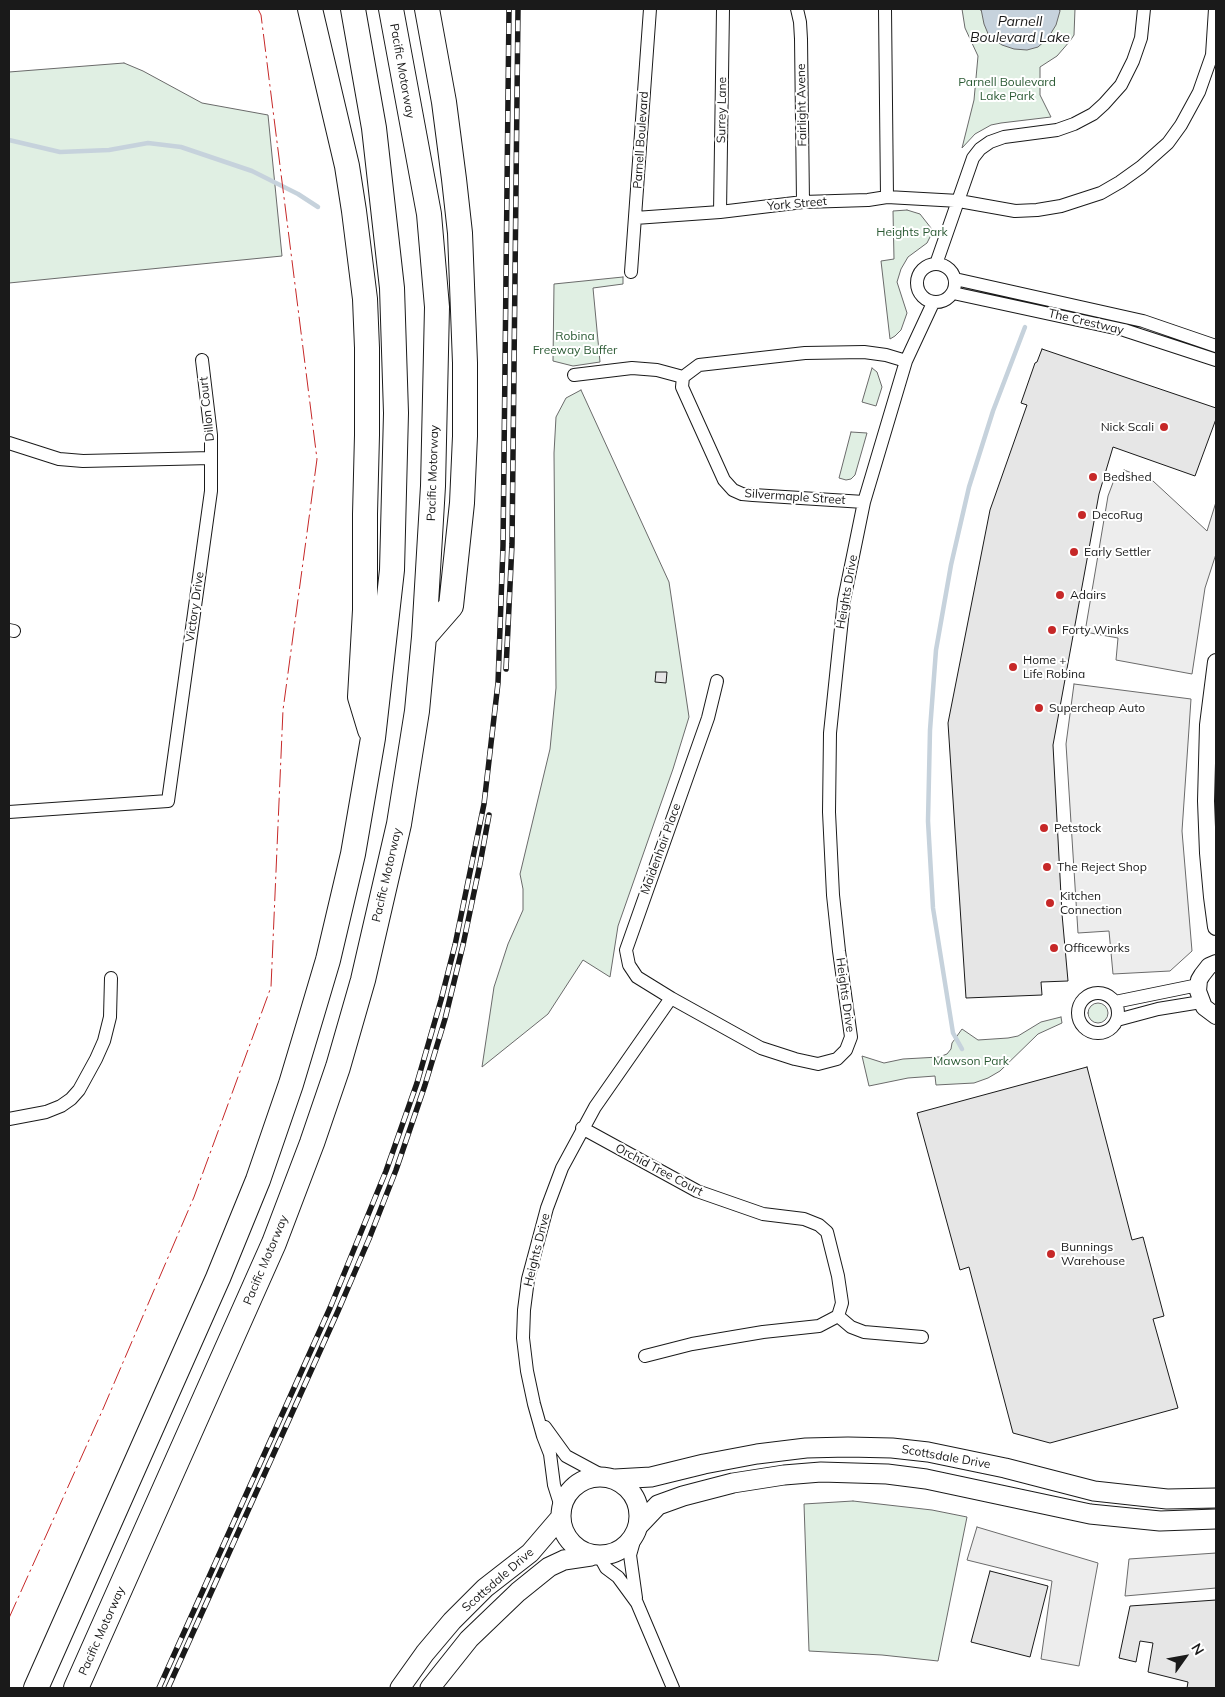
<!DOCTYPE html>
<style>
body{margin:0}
#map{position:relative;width:1225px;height:1697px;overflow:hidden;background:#fff;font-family:Mulish,sans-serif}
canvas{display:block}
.frame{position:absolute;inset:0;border:10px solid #1a1a1a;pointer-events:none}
.north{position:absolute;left:1160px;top:1632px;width:50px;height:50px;-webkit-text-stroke:4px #fff;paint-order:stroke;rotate:58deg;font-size:14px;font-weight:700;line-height:20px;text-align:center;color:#1a1a1a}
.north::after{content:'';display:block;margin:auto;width:18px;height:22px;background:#1a1a1a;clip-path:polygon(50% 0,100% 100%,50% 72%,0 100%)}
</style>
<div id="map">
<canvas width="1225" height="1697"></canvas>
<div class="frame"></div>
<div class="north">N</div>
</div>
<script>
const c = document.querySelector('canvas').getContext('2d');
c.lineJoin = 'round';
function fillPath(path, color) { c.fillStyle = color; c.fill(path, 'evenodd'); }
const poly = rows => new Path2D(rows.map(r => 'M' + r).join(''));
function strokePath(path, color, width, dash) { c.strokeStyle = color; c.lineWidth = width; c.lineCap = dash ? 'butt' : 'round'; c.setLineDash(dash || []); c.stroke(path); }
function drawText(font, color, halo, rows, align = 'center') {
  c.font = font + ' Mulish,sans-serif'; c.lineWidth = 4; c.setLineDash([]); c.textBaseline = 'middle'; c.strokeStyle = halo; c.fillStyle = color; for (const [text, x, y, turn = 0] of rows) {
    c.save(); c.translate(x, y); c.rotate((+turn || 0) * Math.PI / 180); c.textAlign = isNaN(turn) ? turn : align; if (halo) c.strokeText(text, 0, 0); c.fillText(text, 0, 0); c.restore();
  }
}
const green = poly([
 [962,9,981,9,981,11,1060,11,1059,9,1075,9,1074,35,1070,41,1057,56,1040,67,1040,95,1051,117,1001,123,991,125,975,134,962,148,974,100,978,56,965,28,962,9],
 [124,63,143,71,202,103,268,115,282,256,9,283,9,72,124,63],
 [907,210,920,214,931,228,931,235,927,243,908,257,901,269,897,282,907,313,901,330,895,336,890,339,881,261,894,259,893,211,907,210],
 [623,277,623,284,593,288,600,362,573,366,553,361,554,284,623,277],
 [872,368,877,372,882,387,876,406,862,402,872,368],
 [581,390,669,582,689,717,673,769,618,926,610,977,583,960,548,1014,482,1067,494,987,508,944,523,910,523,889,520,874,550,749,556,688,554,453,556,417,566,398,581,390],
 [851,432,867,433,855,475,851,479,846,480,839,478,851,432],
 '1088 1013a10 10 0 1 1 20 0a10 10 0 1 1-20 0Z',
 [1061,1017,1062,1023,1038,1034,1000,1071,988,1078,974,1083,936,1085,935,1076,908,1078,869,1086,862,1056,884,1063,903,1059,939,1057,947,1054,951,1049,952,1043,962,1029,978,1040,1008,1038,1018,1036,1041,1022,1061,1017],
 [853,1501,932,1510,967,1517,938,1661,882,1655,809,1651,804,1504,853,1501]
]);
fillPath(green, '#e0efe3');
strokePath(green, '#6a6a6a', 1);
const parking = poly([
 [1124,470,1153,481,1207,531,1216,502,1216,554,1205,588,1192,674,1116,660,1118,638,1085,632,1108,496,1114,480,1124,470],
 [1074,684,1191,699,1182,831,1192,951,1170,971,1113,974,1109,931,1078,933,1066,744,1074,684],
 [977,1527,1098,1563,1079,1666,1041,1659,1052,1581,967,1560,977,1527],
 [1216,1553,1216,1588,1125,1596,1129,1559,1216,1553]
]);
fillPath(parking, '#ededed');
strokePath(parking, '#6a6a6a', 1);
const water = poly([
 [981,9,1059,9,1060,11,1056,25,1048,38,1038,47,1027,50,1014,49,1002,45,989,36,984,24,981,9]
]);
fillPath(water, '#c6d2dc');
strokePath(water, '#6a6a6a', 1);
strokePath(poly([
 [9,140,60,152,109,150,148,143,181,147,252,171,298,194,318,207],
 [962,1049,953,1033,933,908,928,821,930,730,936,650,951,565,969,487,993,411,1025,327]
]), '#c6d2dc', 4.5);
const building = poly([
 [1042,349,1216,408,1216,419,1195,476,1113,447,1099,494,1053,745,1062,914,1068,981,1041,982,1042,995,966,998,948,723,990,510,1027,405,1021,403,1035,363,1037,362,1042,349],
 [656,672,667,672,666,683,655,682,656,672],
 [1087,1067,1132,1240,1143,1237,1164,1316,1153,1319,1178,1408,1050,1443,1013,1433,969,1267,960,1270,917,1113,1087,1067],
 [990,1571,1048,1586,1030,1657,971,1642,990,1571],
 [1216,1600,1216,1688,1187,1688,1188,1682,1148,1672,1153,1643,1140,1641,1136,1662,1119,1658,1130,1606,1216,1600]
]);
fillPath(building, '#e6e6e6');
strokePath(building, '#1a1a1a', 1);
const minor = poly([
 [797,9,800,22,801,39,803,202],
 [885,9,887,197],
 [720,212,723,9],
 [635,218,720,212,803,202,868,200,887,197,959,201,1015,211,1037,210,1061,206,1101,193,1120,182,1141,167,1168,143,1181,125,1199,92,1212,55,1215,9],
 '917 283a19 19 0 1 1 38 0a19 19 0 1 1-38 0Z',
 [936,264,973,158,980,149,990,142,1004,137,1057,130,1074,124,1093,114,1104,104,1121,85,1133,61,1141,38,1144,9],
 [631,272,650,9],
 [955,279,1143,321,1216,346],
 [953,293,1124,330,1216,360],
 [574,375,632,368,657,370,683,377],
 [9,443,59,459,83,461,211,458],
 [864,502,753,495,742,494,733,490,724,480,682,387,683,377,699,365,805,353,864,352,886,355,906,361],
 [9,630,14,631],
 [9,812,168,801,211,491,211,435,202,360],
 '1078 1013a20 20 0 1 1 40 0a20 20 0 1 1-40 0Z',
 [671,998,637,977,629,965,626,950,708,718,717,681],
 [1115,1002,1198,985],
 [1117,1020,1158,1009,1201,1002],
 [9,1119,46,1112,61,1106,71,1099,79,1090,96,1059,104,1041,110,1017,111,978],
 [582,1128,697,1191,763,1214,804,1219,819,1225,827,1232,838,1276,842,1303,838,1316,819,1326,763,1332,692,1344,645,1356],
 [838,1316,851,1327,864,1332,922,1337],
 [545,1427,566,1456,605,1477],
 [561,1507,554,1485,550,1454,543,1436,534,1404,527,1371,523,1338,524,1310,528,1279,547,1208,562,1168,595,1107,671,998,761,1048,795,1059,818,1064,837,1059,846,1050,851,1037,839,951,833,895,829,812,830,733,837,666,844,600,864,502,906,361,933,303],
 [636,1534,630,1555,636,1598],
 [600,1557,606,1568,618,1577,637,1603,673,1688]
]);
const tertiary = poly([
 [1216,662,1208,725,1206,801,1208,853,1212,897,1216,927],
 [1216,963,1209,966,1202,975,1199,980,1198,991,1204,1007,1216,1016]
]);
const secondary = poly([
 '561 1516a39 39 0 1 1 78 0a39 39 0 1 1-78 0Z',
 [615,1479,651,1477,704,1464,757,1454,806,1448,848,1447,892,1448,928,1452,1005,1468,1094,1491,1167,1499,1216,1498],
 [639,1525,658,1505,683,1496,733,1483,784,1475,821,1472,887,1474,926,1479,1090,1514,1160,1521,1216,1519],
 [400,1688,425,1653,452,1621,485,1588,530,1553,560,1518],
 [430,1688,469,1639,518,1592,549,1567,564,1560,591,1556]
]);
const motorway = poly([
 [310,9,347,166,354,211,365,299,367,348,367,435,365,514,365,610,360,697,370,730],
 [424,637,451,606,462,503,465,436,465,363,460,233,454,179,444,102,427,9],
 [36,1688,218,1278,258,1180,291,1084,312,1014,328,960,353,854,373,738,392,570,396,413,392,288,374,128,353,9],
 [76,1688,274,1243,312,1143,338,1067,363,980,399,824,417,711,424,637,433,486,437,307,429,214,391,9]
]);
strokePath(minor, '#1a1a1a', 14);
strokePath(tertiary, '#1a1a1a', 18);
strokePath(secondary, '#1a1a1a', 21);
strokePath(motorway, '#1a1a1a', 26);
strokePath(minor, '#fff', 12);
strokePath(tertiary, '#fff', 16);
strokePath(secondary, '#fff', 19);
strokePath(motorway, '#fff', 24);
const rail = poly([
 [506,669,512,544,518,9],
 [159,1688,330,1308,386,1171,417,1083,441,1000,455,945,484,804,498,683,503,546,509,9],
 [168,1688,338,1311,369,1239,396,1170,425,1085,445,1019,463,945,480,864,489,815]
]);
strokePath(rail, '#1a1a1a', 5.5);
strokePath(rail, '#fff', 4, [11]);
strokePath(poly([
 [9,1618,103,1409,194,1197,271,987,283,710,317,459,261,15,258,9]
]), '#c62828', 1, [18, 4, 2.5, 4]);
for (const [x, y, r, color] of [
 [1164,427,5,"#c62828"],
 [1093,477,5,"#c62828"],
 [1082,515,5,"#c62828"],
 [1074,552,5,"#c62828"],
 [1060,595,5,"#c62828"],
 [1052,630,5,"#c62828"],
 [1013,667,5,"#c62828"],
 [1039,708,5,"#c62828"],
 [1044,828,5,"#c62828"],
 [1047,867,5,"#c62828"],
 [1050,903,5,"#c62828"],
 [1054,948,5,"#c62828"],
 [1051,1254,5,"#c62828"]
]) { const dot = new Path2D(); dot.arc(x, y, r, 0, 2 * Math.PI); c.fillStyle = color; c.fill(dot); strokePath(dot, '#fff', 2); }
drawText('12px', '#1a1a1a', '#fff', [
 ["Pacific Motorway",402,71,80],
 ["Fairlight Avene",802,105,-91],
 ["Surrey Lane",722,110,-89],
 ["Parnell Boulevard",641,140,-86],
 ["York Street",797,204,-5],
 ["The Crestway",1086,322,13],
 ["Dillon Court",207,409,-96],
 ["Pacific Motorway",433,473,-88],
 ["Silvermaple Street",795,497,4],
 ["Heights Drive",847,592,-80],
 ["Victory Drive",195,607,-82],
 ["Maidenhair Place",661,849,-70],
 ["Pacific Motorway",387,875,-77],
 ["Heights Drive",845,995,82],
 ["Orchid Tree Court",659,1170,28],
 ["Heights Drive",537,1250,-76],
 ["Pacific Motorway",266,1260,-67],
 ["Scottsdale Drive",946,1457,10],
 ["Scottsdale Drive",498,1580,-41],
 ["Pacific Motorway",102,1631,-66]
]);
drawText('12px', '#2b5a34', '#fff', [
 ["Parnell Boulevard",1007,82],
 ["Lake Park",1007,96],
 ["Heights Park",912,232],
 ["Robina",575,336],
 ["Freeway Buffer",575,350],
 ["Mawson Park",971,1061]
]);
drawText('12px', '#1a1a1a', '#fff', [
 ["Nick Scali",1154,427,"right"],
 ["Bedshed",1103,477],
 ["DecoRug",1092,515],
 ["Early Settler",1084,552],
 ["Adairs",1070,595],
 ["Forty Winks",1062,630],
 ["Home +",1023,660],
 ["Life Robina",1023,674],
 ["Supercheap Auto",1049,708],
 ["Petstock",1054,828],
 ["The Reject Shop",1057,867],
 ["Kitchen",1060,896],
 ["Connection",1060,910],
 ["Officeworks",1064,948],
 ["Bunnings",1061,1247],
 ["Warehouse",1061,1261]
], 'left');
drawText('italic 14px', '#1a1a1a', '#fff', [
 ["Parnell",1020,22],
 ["Boulevard Lake",1020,38]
]);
</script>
